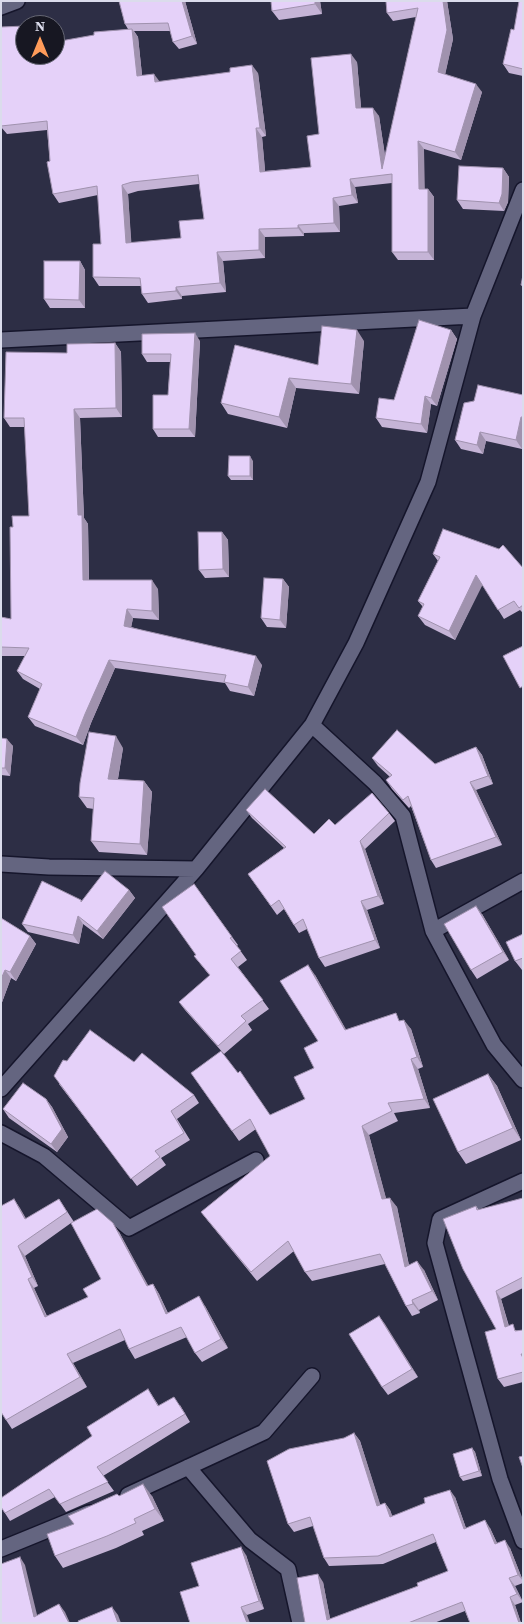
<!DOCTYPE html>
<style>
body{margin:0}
#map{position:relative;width:524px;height:1624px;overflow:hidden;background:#2d2e45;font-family:"Source Serif 4",serif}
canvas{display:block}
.frame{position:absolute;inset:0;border:2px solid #dbdcec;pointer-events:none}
.north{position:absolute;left:15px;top:15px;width:50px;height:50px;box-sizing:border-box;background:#171722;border:1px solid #656673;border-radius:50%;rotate:0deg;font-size:14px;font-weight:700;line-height:20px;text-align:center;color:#dbdcec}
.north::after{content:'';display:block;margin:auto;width:18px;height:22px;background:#ff9b5a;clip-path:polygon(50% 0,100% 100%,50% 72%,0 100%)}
</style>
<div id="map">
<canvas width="524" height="1624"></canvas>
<div class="frame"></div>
<div class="north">N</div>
</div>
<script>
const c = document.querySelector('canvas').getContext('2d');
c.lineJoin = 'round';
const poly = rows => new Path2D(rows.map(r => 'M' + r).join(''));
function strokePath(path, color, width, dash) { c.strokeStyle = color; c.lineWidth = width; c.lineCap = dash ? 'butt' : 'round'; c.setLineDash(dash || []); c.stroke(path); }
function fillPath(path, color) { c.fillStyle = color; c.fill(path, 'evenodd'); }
const minor = poly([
 [1,7,17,1],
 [1,340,473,316],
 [312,725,375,783,403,816,433,931,494,1045,523,1080],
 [1,864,49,867,196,869],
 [433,931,523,881],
 [1,1089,196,869,312,725,356,643,428,482,473,316,523,190],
 [1,1133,44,1156,129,1228,256,1160],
 [523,1181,440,1219,435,1243,500,1479,523,1541],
 [188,1467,250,1540,288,1569,300,1623],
 [128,1495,264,1432,312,1376],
 [1,1549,89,1513]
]);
strokePath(minor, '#15152b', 18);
strokePath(minor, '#646580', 15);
fillPath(poly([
 [119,1,185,1,197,44,179,49,173,42,170,31,134,31,138,37,142,75,160,82,258,73,266,136,262,137,265,171,311,167,319,134,357,62,361,108,379,116,385,156,416,17,393,21,387,13,386,1,447,1,453,39,445,74,482,92,461,160,424,149,424,189,428,189,434,197,434,260,398,260,392,252,392,183,355,187,358,203,339,206,340,232,304,233,304,236,265,237,265,258,223,261,226,292,182,296,182,299,148,303,142,294,141,286,99,286,93,277,101,244,98,195,59,203,53,194,47,130,7,134,1,127,1,27,25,55,128,29,125,24],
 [199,184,204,219,181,238,131,243,128,194,138,191],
 [271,1,320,1,322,14,279,20,272,11],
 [523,1,523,76,509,73,503,64],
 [503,168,509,177,508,202,504,211,463,209,457,200],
 [80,261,85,270,85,308,50,308,44,299],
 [451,330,457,339,437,406,431,404,427,433,382,427,376,418,394,400],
 [200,341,195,437,158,437,153,429,168,395,170,362,147,362,142,354],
 [364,341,359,394,296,388,287,428,228,414,221,403,318,365],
 [115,343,121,352,122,417,80,418,84,518,88,524,89,580,158,589,159,620,133,618,131,627,262,665,254,696,230,691,225,683,115,668,91,723,83,745,35,726,28,717,40,689,23,679,17,671,25,656,1,656,1,617,11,619,13,527,29,516,25,427,10,427,4,418,67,353],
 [523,395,522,449,486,441,483,454,461,449,455,440],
 [253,461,253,480,231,480,228,476],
 [222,532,228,540,229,577,205,578,199,570],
 [433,554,523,568,523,613,520,610,504,619,482,584,455,640,425,625,418,616,423,607,418,601,438,561],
 [283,579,289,587,286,628,267,627,261,618],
 [1,738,13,746,10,776,1,775],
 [476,747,482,755,493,784,476,790,502,845,436,868,431,860,411,806,409,808,392,789,386,780,390,777,378,766,372,758,435,764],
 [123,748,118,779,144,781,152,792,147,855,99,852,91,841,94,809,87,808,79,797],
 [246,810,314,834,335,825,389,813,395,821,365,849,384,904,367,910,380,948,325,967,319,958,307,929,299,933,284,909,277,915,248,874,284,848,252,818],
 [194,884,238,945,237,946,247,960,238,967,269,1009,248,1024,252,1030,224,1054,185,1010,179,1002,210,976,194,956,196,955],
 [129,890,135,898,103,939,83,924,79,944,28,932,22,924,81,900,82,901],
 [482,914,509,960,477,979,471,970],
 [1,918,30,936,36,944,16,981,11,978,1,1005],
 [523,934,523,970,522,970,515,961],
 [315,975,346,1030,401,1021,411,1029,423,1067,418,1069,430,1108,394,1113,398,1121,369,1135,386,1199,397,1207,409,1265,424,1270,438,1300,419,1310,420,1313,412,1316,406,1306,385,1264,312,1281,305,1272,294,1251,257,1281,208,1221,201,1212,270,1156,256,1129,239,1141,191,1073,270,1115,305,1099,314,1068,318,1041],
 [67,1061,134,1062,194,1095,199,1103,177,1119,190,1140,161,1158,166,1165,137,1186,59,1084],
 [488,1074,497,1086,521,1140,466,1164,458,1152],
 [46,1099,52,1107,68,1137,57,1152,9,1118,3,1109],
 [523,1198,523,1288,501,1299,509,1326,517,1331,523,1330,523,1382,504,1387,498,1379,496,1329,476,1206,479,1210],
 [14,1199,26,1219,59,1199,74,1222,119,1232,148,1286,153,1284,159,1294,168,1313,205,1306,228,1348,202,1362,195,1353,187,1337,135,1359,129,1349,125,1340,73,1363,87,1387,12,1429,6,1420],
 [71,1223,101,1279,88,1297,47,1316,34,1288,38,1286,25,1256],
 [379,1316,418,1377,388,1395,382,1387],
 [148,1389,159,1406,180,1405,190,1422,103,1476,114,1491,66,1512,55,1497,10,1521,1,1507,92,1436],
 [354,1433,360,1441,380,1505,385,1503,390,1510,392,1516,455,1497,466,1528,490,1528,497,1543,510,1548,523,1581,523,1583,515,1586,523,1602,515,1605,521,1623,470,1623,465,1611,434,1623,305,1623,323,1582,330,1619,418,1586,448,1571,436,1542,383,1564,329,1566,324,1558,313,1526,294,1532,288,1524],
 [472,1448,475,1452,482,1476,463,1481,460,1477],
 [119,1496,152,1496,164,1521,142,1531,144,1535,116,1548,63,1568,55,1556,74,1524],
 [246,1555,264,1609,247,1615,199,1586]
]), '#c5b4d6');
fillPath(poly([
 [182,1,185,1,197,44,192,36],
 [315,1,320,1,322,14,315,4],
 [443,1,447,1,453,39,444,80,438,72],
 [132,29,138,37,143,84,137,76],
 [351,54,357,62,362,117,356,108],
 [252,65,258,73,266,136,260,128],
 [154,74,160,82,155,82],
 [476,84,482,92,461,160,455,152],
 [373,108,379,116,388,175,382,169],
 [256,128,262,137,266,180,260,172],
 [418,141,424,149,425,197,419,189],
 [503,168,509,177,508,202,504,211,499,203],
 [350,179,355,187,358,203,352,195],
 [122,185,128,194,132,251,126,243],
 [428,189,434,197,434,260,428,252],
 [333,198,339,206,340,232,334,223],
 [298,225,304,233,304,236,298,228],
 [259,229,265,237,265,258,259,250],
 [217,252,223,261,226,292,220,283],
 [80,261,85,270,85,308,79,300],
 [176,287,182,296,182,299,176,291],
 [357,330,364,341,359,394,351,384],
 [451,330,457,339,437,406,431,398],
 [195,333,200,341,195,437,189,429],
 [115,343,121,352,122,417,116,408],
 [289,378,296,388,287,428,279,417],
 [425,396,431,404,427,433,421,424],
 [74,409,80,418,84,518,88,524,89,589,83,580,78,515],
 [521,417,523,419,522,449,516,440],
 [480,432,486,441,483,454,477,445],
 [250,456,253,461,253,480,250,476],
 [222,532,228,540,229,577,223,569],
 [476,575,483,584,455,640,449,631],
 [283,579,289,587,286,628,280,620],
 [152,580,158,589,159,620,152,611],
 [127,609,133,618,130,634,124,626],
 [256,656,262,665,254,696,248,687],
 [109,660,115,668,91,723,83,745,76,737,85,714],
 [116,736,123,748,116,790,108,779],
 [7,739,13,746,10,776,5,768],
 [476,747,482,755,493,784,488,776],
 [144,781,152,792,147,855,140,844],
 [470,782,476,790,502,845,496,837],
 [360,841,365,849,384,904,378,896],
 [129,890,135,898,103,939,97,931],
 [361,901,367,910,380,948,375,940],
 [476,906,482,914,509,960,503,952],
 [78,916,83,924,79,944,73,935],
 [30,936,36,944,16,981,10,972],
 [308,965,315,975,352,1040,345,1030],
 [5,970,11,978,1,1005,1,979],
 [404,1020,411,1029,423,1067,417,1057],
 [411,1059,418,1069,430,1108,424,1099],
 [488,1074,497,1086,521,1140,513,1128],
 [46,1099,52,1107,68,1137,57,1152,51,1144],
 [362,1126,369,1135,389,1209,382,1199],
 [390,1198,397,1207,411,1276,405,1267],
 [14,1199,20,1208,32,1229,25,1219],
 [113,1223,119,1232,154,1296,147,1286],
 [18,1246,25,1256,38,1286,32,1277],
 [417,1261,424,1270,438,1300,432,1291],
 [28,1279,34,1288,51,1327,45,1317],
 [153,1284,159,1294,172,1323,166,1314],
 [496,1291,501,1299,511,1335,505,1327],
 [199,1296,205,1306,228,1348,221,1339],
 [412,1300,419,1310,420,1313,413,1304],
 [379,1316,385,1324,418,1377,412,1369],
 [67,1354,73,1363,87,1387,80,1377],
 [354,1433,360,1441,383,1513,377,1506],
 [472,1448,475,1452,482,1476,479,1471],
 [143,1484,152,1496,164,1521,155,1509],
 [450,1490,455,1497,469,1537,464,1529],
 [385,1503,390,1510,396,1525,390,1517],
 [485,1520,490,1528,501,1552,495,1544],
 [505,1540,510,1548,523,1581,518,1575],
 [241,1547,246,1555,264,1609,259,1601],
 [20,1557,25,1565,39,1623,34,1617],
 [318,1574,323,1582,331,1623,327,1620],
 [509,1578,515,1586,523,1602,517,1594],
 [510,1597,515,1605,521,1623,519,1623],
 [59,1604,65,1612,70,1623,69,1623],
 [112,1607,118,1615,121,1623,118,1623],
 [241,1607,247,1615,250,1623,247,1623]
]), '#a092ae');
const building = poly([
 [119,1,182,1,192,36,173,42,168,23,125,24,119,1],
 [271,1,315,1,315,4,272,11,271,1],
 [386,1,443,1,447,30,438,72,476,84,455,152,418,141,419,189,428,189,428,252,392,252,392,174,350,179,352,195,333,198,334,223,298,225,298,228,259,229,259,250,217,252,220,283,176,287,176,291,142,294,140,278,93,277,93,244,101,244,97,186,53,194,47,162,50,161,47,121,1,126,1,27,25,26,25,55,55,55,55,42,94,35,94,32,132,29,137,76,154,74,155,82,230,72,230,68,252,65,260,128,256,128,260,172,311,167,307,136,319,134,311,58,351,54,356,108,373,108,382,169,418,8,387,13,386,1],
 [198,175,204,219,179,221,181,238,126,243,122,185,132,182,198,175],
 [519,1,523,1,523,69,503,64,511,29,514,30,519,1],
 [459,166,503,168,502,194,499,203,457,200,459,166],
 [44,261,80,261,79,300,44,299,44,261],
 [523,275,523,286,521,285,523,275],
 [419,320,451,330,431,398,425,396,421,424,376,418,379,398,394,400,419,320],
 [322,326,357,330,351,384,289,378,279,417,221,403,235,345,318,365,322,326],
 [195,333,189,429,153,429,153,395,168,395,171,354,142,354,142,334,195,333],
 [115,343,116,408,74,409,78,515,82,515,83,580,152,580,152,611,127,609,124,626,256,656,248,687,224,682,226,675,109,660,85,714,76,737,28,717,42,684,17,671,29,648,1,647,1,617,11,619,10,527,13,527,12,516,29,516,24,418,4,418,6,352,67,353,67,344,115,343],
 [478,385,523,395,523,417,521,417,516,440,480,432,477,445,455,440,464,403,474,401,478,385],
 [229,456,250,456,250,476,228,476,229,456],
 [443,529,499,549,503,545,523,568,523,605,519,608,514,601,498,610,476,575,449,631,418,616,424,604,418,601,440,557,433,554,443,529],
 [198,532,222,532,223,569,199,570,198,532],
 [264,578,283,579,280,620,261,618,264,578],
 [523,646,523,686,520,688,503,656,523,646],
 [397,730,435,764,476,747,488,776,470,782,496,837,431,860,408,796,403,800,386,780,392,775,372,758,397,730],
 [89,732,116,736,108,779,144,781,140,844,91,841,94,798,79,797,80,783,89,732],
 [1,738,7,739,5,768,1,768,1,738],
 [265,789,314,834,329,819,335,825,372,793,389,813,360,841,378,896,361,901,375,940,319,958,303,919,294,925,279,900,271,906,248,874,286,847,246,810,265,789],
 [105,871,129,890,97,931,78,916,73,935,22,924,42,881,81,900,81,902,105,871],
 [194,884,232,937,230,938,241,951,231,959,263,1000,241,1016,246,1021,218,1046,179,1002,210,975,194,956,196,955,162,907,194,884],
 [476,906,503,952,471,970,444,924,476,906],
 [1,918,30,936,10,972,5,970,1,979,1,918],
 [523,934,523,958,515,961,506,942,523,934],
 [308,965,345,1030,396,1013,399,1021,404,1020,417,1057,411,1059,424,1099,388,1103,392,1111,362,1126,382,1199,390,1198,405,1267,417,1261,432,1291,412,1300,413,1304,406,1306,380,1254,305,1272,288,1241,251,1272,201,1212,270,1156,250,1119,232,1131,191,1073,221,1051,238,1073,240,1071,270,1115,305,1099,294,1077,314,1068,304,1048,318,1041,280,981,308,965],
 [90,1030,134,1062,142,1053,194,1095,171,1111,184,1133,155,1151,160,1157,131,1179,54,1076,63,1060,67,1061,90,1030],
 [488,1074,513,1128,458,1152,433,1099,488,1074],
 [23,1083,46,1099,62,1129,51,1144,3,1109,23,1083],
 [523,1198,523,1277,496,1291,505,1327,513,1324,515,1331,523,1330,523,1354,521,1354,523,1358,523,1372,498,1379,485,1332,496,1329,463,1269,443,1219,476,1206,477,1210,523,1198],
 [14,1199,25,1219,59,1199,67,1212,18,1246,32,1277,28,1279,45,1317,88,1297,83,1289,101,1279,71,1223,97,1209,113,1223,147,1286,153,1284,166,1314,199,1296,221,1339,195,1353,181,1327,129,1349,120,1329,67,1354,80,1377,6,1420,1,1412,1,1206,14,1199],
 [379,1316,412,1369,382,1387,349,1334,379,1316],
 [148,1389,158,1406,174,1397,185,1414,97,1467,108,1482,60,1504,49,1489,5,1513,1,1507,1,1498,92,1436,87,1427,148,1389],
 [354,1433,377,1506,385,1503,390,1517,425,1503,424,1498,450,1490,464,1529,485,1520,495,1544,505,1540,518,1575,509,1578,517,1594,510,1597,519,1623,470,1623,462,1602,408,1623,305,1623,297,1578,318,1574,327,1620,418,1586,417,1583,448,1571,433,1534,378,1556,324,1558,310,1517,288,1524,267,1461,289,1449,344,1438,354,1433],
 [472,1448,479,1471,460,1477,453,1454,472,1448],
 [523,1456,523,1468,519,1457,523,1456],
 [143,1484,155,1509,134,1519,136,1523,107,1536,55,1556,47,1534,74,1524,68,1516,117,1494,119,1496,143,1484],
 [241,1547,259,1601,241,1607,247,1623,190,1623,180,1592,199,1586,191,1563,241,1547],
 [20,1557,34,1617,59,1604,69,1623,1,1623,1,1564,20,1557],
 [112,1607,118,1623,79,1623,78,1621,112,1607]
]);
fillPath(building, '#e5d1f9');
strokePath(building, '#a092ae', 1);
</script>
